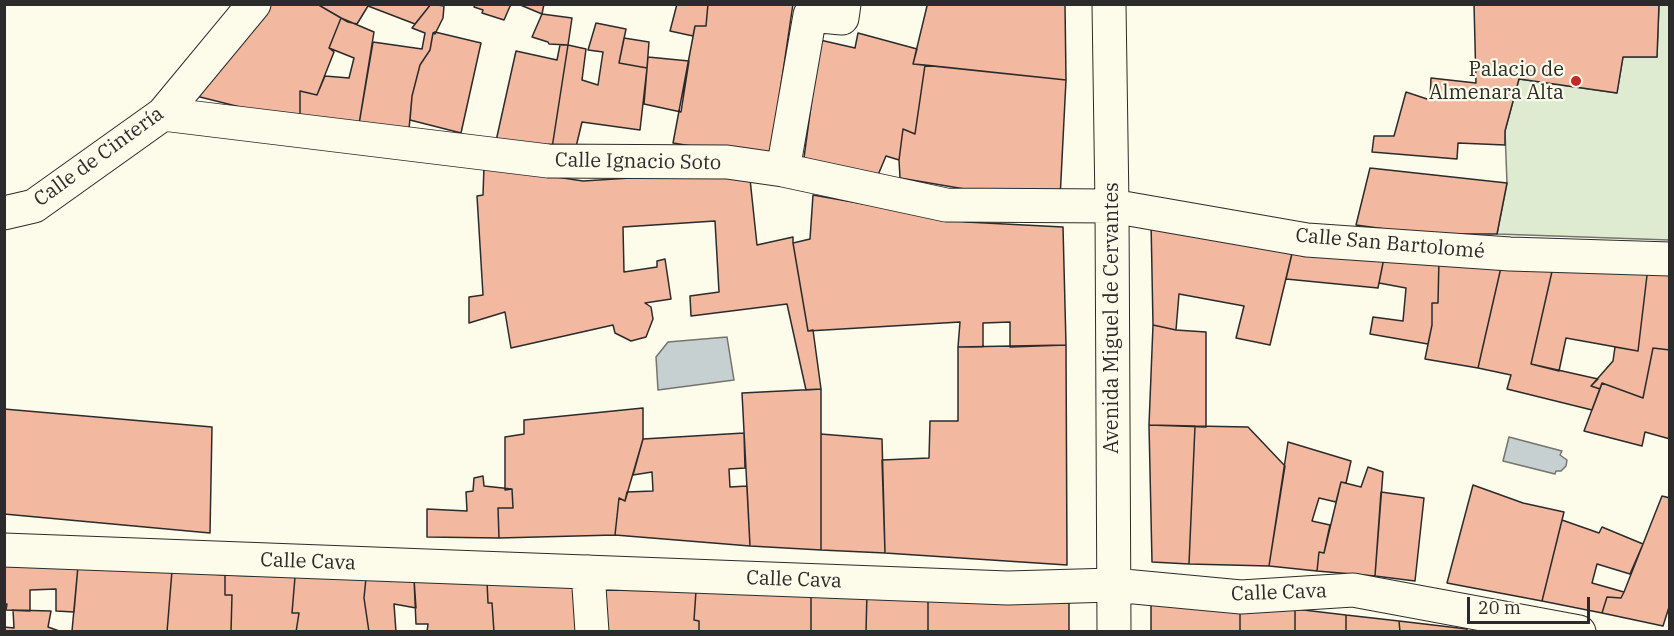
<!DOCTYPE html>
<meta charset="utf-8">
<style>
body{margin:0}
#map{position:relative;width:1674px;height:636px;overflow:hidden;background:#fdfbea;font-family:"IBM Plex Serif",serif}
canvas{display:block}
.frame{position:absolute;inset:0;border:6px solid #2b2b2b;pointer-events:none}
.scale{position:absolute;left:1467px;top:597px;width:123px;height:27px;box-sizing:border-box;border:3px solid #2b2b2b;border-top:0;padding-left:8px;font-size:18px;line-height:21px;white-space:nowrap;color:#2b2b2b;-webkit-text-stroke:4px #fdfbea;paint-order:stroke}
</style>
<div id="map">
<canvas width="1674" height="636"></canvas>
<div class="frame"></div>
<div class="scale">20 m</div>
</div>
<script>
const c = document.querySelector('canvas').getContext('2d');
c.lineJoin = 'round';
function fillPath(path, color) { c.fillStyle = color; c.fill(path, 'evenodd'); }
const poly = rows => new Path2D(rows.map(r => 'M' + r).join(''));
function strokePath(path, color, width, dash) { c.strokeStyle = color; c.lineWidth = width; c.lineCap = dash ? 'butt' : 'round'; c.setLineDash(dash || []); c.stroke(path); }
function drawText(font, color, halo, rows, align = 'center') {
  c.font = font + ' "IBM Plex Serif",serif'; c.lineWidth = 4.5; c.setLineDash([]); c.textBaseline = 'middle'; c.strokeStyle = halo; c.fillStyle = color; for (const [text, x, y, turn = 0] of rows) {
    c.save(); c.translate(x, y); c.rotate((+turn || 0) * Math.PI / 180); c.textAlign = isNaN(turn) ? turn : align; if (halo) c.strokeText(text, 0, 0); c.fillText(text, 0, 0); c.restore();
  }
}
const green = poly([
 [1659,5,1669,5,1669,240,1497,234,1507,183,1505,131,1519,79,1617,93,1623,57,1657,57,1659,5]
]);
fillPath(green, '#deebd1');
strokePath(green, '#74746e', 1.5);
const water = poly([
 [727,337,734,380,658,390,656,357,668,342,727,337],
 [1509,437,1562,451,1560,455,1567,460,1566,466,1561,471,1556,471,1555,474,1503,461,1509,437]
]);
fillPath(water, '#c7d0d0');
strokePath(water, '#74746e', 1.5);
const building = poly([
 [263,4,317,4,341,18,329,48,334,52,317,95,300,91,300,117,264,113,196,96,263,4],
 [317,4,431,4,415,24,368,6,357,24,348,22,317,4],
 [431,4,444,6,443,18,435,34,433,33,430,50,420,65,412,96,409,129,359,124,373,42,422,49,425,33,412,28,431,4],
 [475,4,511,4,504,20,482,13,483,10,474,7,475,4],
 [518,4,544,4,542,14,518,4],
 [677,4,708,4,706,26,695,26,693,36,670,31,677,4],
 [708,4,793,4,770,159,673,143,695,26,706,26,708,4],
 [924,4,1065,4,1066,80,913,64,927,6,924,4],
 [1474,4,1659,4,1657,57,1623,57,1617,93,1519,79,1505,131,1505,145,1458,143,1457,159,1372,152,1374,136,1394,136,1406,92,1430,100,1431,78,1476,83,1474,4],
 [542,14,572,18,568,45,549,44,548,42,532,37,542,14],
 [341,18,374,32,359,124,300,117,300,91,317,95,325,76,349,78,354,58,329,48,341,18],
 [596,23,626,29,619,63,647,68,640,130,582,122,575,151,552,148,568,45,586,49,582,80,598,85,603,52,588,50,596,23],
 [435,32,481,43,461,133,410,120,412,96,420,65,430,50,433,33,435,32],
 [858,33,917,49,913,64,925,65,915,134,903,129,899,160,886,156,878,175,803,165,820,40,855,48,858,33],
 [624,38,649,42,647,68,619,63,624,38],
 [560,45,568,45,552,148,496,141,516,51,557,60,560,45],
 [648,57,689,61,681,112,644,104,648,57],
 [925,65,1066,80,1060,199,994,194,900,178,899,160,903,129,915,134,925,65],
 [484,166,583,181,725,172,750,179,757,245,793,237,793,243,808,331,813,330,821,389,806,390,787,304,691,316,690,296,719,292,715,221,623,227,624,272,657,267,657,261,665,259,671,299,645,303,651,307,653,319,646,337,631,341,615,333,613,325,511,348,505,312,469,323,469,297,483,295,477,196,483,195,484,166],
 [1370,168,1507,183,1497,234,1421,234,1356,225,1370,168],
 [813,195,966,222,1063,227,1066,345,1010,347,1010,322,983,323,983,347,958,347,960,322,808,331,793,243,810,239,813,195],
 [1151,221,1294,245,1270,345,1236,338,1244,306,1179,294,1176,330,1153,325,1151,221],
 [1294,245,1385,253,1378,288,1286,279,1294,245],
 [1385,253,1439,258,1438,303,1432,303,1432,325,1428,344,1370,334,1373,317,1403,321,1406,288,1379,283,1385,253],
 [1439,258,1502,263,1478,368,1425,359,1432,325,1432,303,1438,303,1439,258],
 [1502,263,1553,267,1531,364,1598,379,1591,386,1600,389,1592,410,1507,389,1511,375,1478,368,1502,263],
 [1553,267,1648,267,1638,351,1566,338,1559,371,1531,364,1553,267],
 [1648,267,1670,268,1670,350,1653,348,1643,398,1602,383,1600,389,1591,386,1613,361,1615,347,1638,351,1648,267],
 [1153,325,1176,330,1206,332,1206,427,1149,425,1153,325],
 [1066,345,1067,565,885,553,882,460,929,458,930,421,958,421,958,347,1066,345],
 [1653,348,1670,350,1670,439,1645,432,1642,446,1584,431,1602,383,1643,398,1653,348],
 [821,389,821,550,750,546,742,393,821,389],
 [643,408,643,439,625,501,619,498,615,535,499,538,498,508,513,508,512,489,505,490,505,437,524,434,524,420,643,408],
 [4,409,212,427,210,533,4,514,4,409],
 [1149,425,1195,426,1189,564,1152,562,1149,425],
 [1195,426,1248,427,1285,466,1269,566,1189,564,1195,426],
 [744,433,745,468,729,469,730,487,747,486,750,546,615,535,619,498,625,501,627,492,653,491,652,472,633,475,643,439,744,433],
 [821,434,882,439,885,553,821,550,821,434],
 [1288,442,1351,461,1346,483,1341,482,1336,502,1319,498,1312,521,1330,525,1324,553,1319,552,1317,571,1269,566,1288,442],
 [1368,467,1383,472,1375,576,1317,571,1319,552,1324,553,1341,482,1361,487,1368,467],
 [483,476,484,486,512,489,513,508,498,508,499,538,427,537,427,509,467,511,466,492,473,491,474,478,483,476],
 [1473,485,1523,503,1564,512,1542,601,1447,583,1473,485],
 [1381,492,1424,498,1415,581,1375,576,1381,492],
 [1662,496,1670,498,1670,604,1663,626,1602,613,1607,597,1621,598,1624,592,1662,496],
 [1562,520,1599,533,1602,527,1643,544,1630,574,1597,564,1592,583,1624,592,1621,598,1607,597,1602,613,1542,601,1562,520],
 [4,563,78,566,74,612,56,611,56,589,30,590,30,611,6,610,7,604,4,604,4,563],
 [78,566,172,571,167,632,72,631,78,566],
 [172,571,225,575,225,595,232,595,231,632,167,632,172,571],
 [225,575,295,577,292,613,299,613,296,632,231,632,232,595,225,595,225,575],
 [295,577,366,578,364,598,369,632,296,632,299,613,292,613,295,577],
 [366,578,414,579,416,608,394,604,396,632,369,632,364,598,366,578],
 [414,579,487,581,488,603,492,603,494,632,427,632,428,624,416,624,414,579],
 [487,581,573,581,578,632,494,632,492,603,488,603,487,581],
 [593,590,696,591,694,620,699,621,699,632,595,632,593,590],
 [811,590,811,632,699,632,699,621,694,620,696,591,811,590],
 [811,590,867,593,866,632,811,632,811,590],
 [867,593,928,597,928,632,866,632,867,593],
 [928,597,1069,603,1069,632,928,632,928,597],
 [1151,605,1240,608,1240,632,1151,632,1151,605],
 [1240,608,1295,609,1295,632,1240,632,1240,608],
 [1295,609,1346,615,1346,632,1295,632,1295,609],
 [13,610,51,611,48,627,62,632,4,632,4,627,14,628,13,610],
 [1346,615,1399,621,1400,632,1346,632,1346,615],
 [1399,621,1467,629,1467,632,1400,632,1399,621]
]);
fillPath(building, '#f2b8a0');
strokePath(building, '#2b2b2b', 1.5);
const minor = poly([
 [1109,4,1112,206,1114,632],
 [163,114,548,161,727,162,783,170,946,205,1112,206,1307,240,1510,254,1670,259],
 [783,170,810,15,842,18,844,4],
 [4,213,34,206,163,114,254,4],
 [4,550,1008,588,1113,585,1241,597,1353,590,1579,632],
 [588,572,592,632]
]);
strokePath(minor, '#2b2b2b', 35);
strokePath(minor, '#fdfbea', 33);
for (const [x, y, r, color] of [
 [1576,81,6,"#c62828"]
]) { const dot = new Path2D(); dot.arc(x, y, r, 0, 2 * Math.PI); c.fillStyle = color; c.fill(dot); strokePath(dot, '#fdfbea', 2); }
drawText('20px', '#2b2b2b', '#fdfbea', [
 ["Palacio de",1564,70],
 ["Almenara Alta",1564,93]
], 'right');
drawText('20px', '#2b2b2b', '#fdfbea', [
 ["Calle de Cintería",99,157,-36],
 ["Calle Ignacio Soto",638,162,1],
 ["Calle San Bartolomé",1390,244,5],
 ["Avenida Miguel de Cervantes",1112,318,-90],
 ["Calle Cava",308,562,2],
 ["Calle Cava",794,580,2],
 ["Calle Cava",1279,593,-2]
]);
</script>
